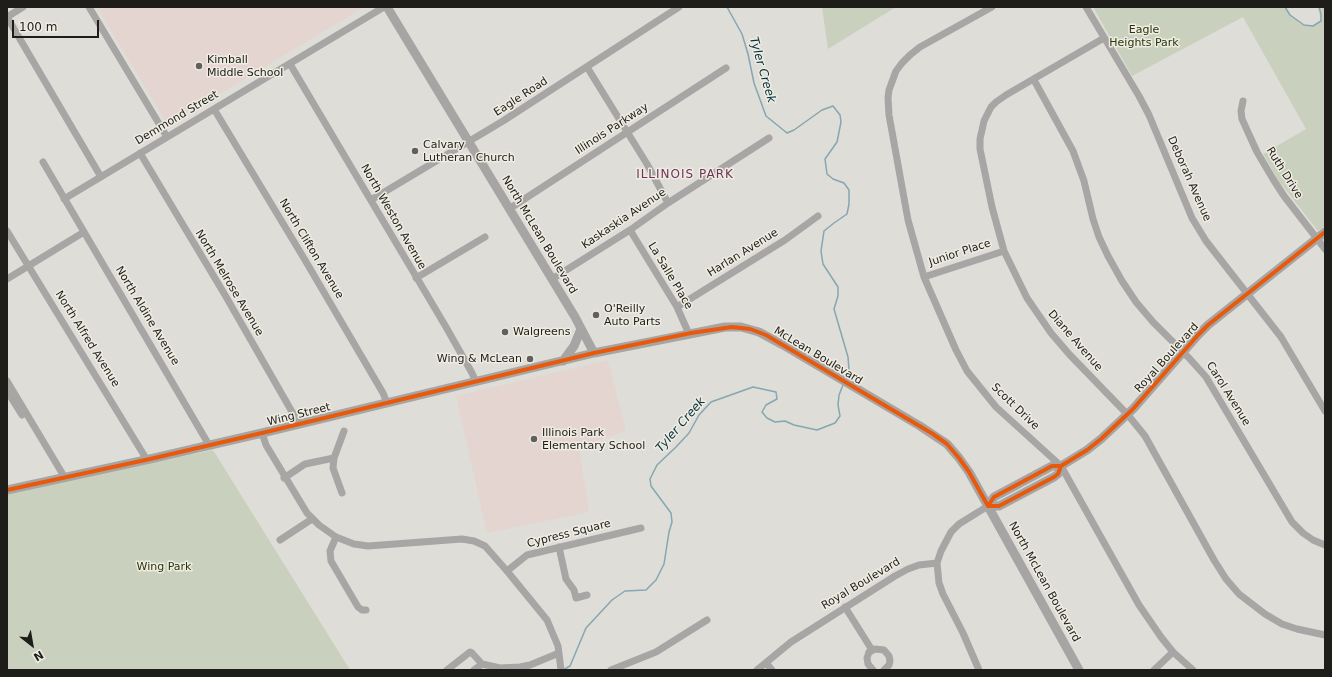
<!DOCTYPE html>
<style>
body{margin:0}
#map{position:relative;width:1332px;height:677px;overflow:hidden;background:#deddd8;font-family:"DejaVu Sans",sans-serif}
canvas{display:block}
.frame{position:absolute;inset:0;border:8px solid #1e1d1a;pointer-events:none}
.north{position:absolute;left:12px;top:625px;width:40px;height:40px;-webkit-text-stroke:3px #efece2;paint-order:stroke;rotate:149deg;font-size:11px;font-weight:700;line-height:16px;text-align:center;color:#1e1d1a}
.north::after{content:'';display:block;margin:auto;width:14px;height:18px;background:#1e1d1a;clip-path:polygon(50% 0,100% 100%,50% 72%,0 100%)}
.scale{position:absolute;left:12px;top:20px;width:87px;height:18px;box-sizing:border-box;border:2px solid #1e1d1a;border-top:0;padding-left:5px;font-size:12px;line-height:14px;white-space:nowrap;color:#1e1d1a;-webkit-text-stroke:3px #efece2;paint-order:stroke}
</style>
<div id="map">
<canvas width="1332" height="677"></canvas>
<div class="frame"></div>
<div class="north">N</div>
<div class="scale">100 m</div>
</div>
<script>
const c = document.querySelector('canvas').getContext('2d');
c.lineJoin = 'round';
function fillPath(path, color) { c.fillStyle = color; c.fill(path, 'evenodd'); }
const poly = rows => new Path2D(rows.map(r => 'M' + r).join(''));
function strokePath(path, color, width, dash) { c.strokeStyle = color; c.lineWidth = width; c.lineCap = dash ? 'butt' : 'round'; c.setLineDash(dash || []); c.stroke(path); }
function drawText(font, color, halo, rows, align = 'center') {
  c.font = font + ' "DejaVu Sans",sans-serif'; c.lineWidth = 3; c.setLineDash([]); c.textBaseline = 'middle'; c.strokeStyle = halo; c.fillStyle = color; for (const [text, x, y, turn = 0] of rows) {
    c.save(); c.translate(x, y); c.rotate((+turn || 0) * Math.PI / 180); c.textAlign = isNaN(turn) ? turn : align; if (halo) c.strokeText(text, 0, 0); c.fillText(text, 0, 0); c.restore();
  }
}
fillPath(poly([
 [97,7,364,7,168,125],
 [608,360,626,431,579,447,589,512,487,533,456,396]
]), '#e4d5d1');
fillPath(poly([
 [822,7,896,7,828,49],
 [1093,7,1285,7,1290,15,1304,25,1313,26,1321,21,1318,7,1325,7,1325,226,1318,231,1278,180,1263,154,1306,129,1243,17,1132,76],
 [213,450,350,670,7,670,7,494]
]), '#cad0be');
strokePath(poly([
 [727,7,742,34,748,54,754,83,766,116,787,133,794,130,822,110,833,106,840,115,841,122,837,142,825,159,827,174,833,179,844,183,849,190,849,204,847,214,834,223,824,231,821,251,823,264,838,287,838,296,834,309,848,357,849,370,846,377],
 [1285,7,1290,15,1304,25,1313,26,1321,21,1321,14,1319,7],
 [563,670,570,666,586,628,612,600,625,591,646,590,656,580,664,564,669,532,672,522,671,513,651,486,650,479,657,465,676,447,689,433,699,415,711,402,753,387,776,392,777,399,766,405,762,412,767,418,775,422,785,421,794,425,817,430,835,423,840,416,838,405,839,395,843,385]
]), '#85a6b2', 1.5);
strokePath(poly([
 [89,7,167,137],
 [992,7,920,47,910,55,902,63,896,71,889,90,888,98,889,115,908,220,924,277,956,350,967,371,996,407,1061,466,1139,605,1161,637,1173,652,1193,670],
 [1086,7,1139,96,1149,115,1192,218,1206,241,1281,337,1325,411],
 [7,17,101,177],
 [7,17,23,7],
 [1104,38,1006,95,996,102,991,107,984,121,980,139,980,149,992,207,1004,251,1027,298,1051,333,1069,354,1128,415,1145,436,1214,560,1226,579,1239,594,1265,614,1282,624,1297,629,1325,635],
 [290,64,446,327,472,373,476,382],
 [587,67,647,164,668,203],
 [1034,80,1073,151,1084,181,1093,219,1099,237,1108,256,1122,281,1136,302,1153,322,1189,358,1206,377,1292,522,1303,533,1313,540,1325,545],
 [1243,101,1241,111,1242,119,1257,152,1273,179,1284,196,1325,249],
 [214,109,305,260,383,393,387,403],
 [140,153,225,295,299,424],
 [43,162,209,445],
 [64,199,384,7],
 [371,200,503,121,679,7],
 [509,209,726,68],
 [630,230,677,307,689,334],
 [7,231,147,460],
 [924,277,1004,251],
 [416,278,485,237],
 [7,279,84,232],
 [552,279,630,230,668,203,769,138],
 [677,307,785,240,818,216],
 [7,381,65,478],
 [7,391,22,415],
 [262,433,266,445,307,513,319,525,336,537,354,544,368,546,462,539,474,541,485,546,507,571,547,620,558,646,561,670],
 [334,458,333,468,342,493],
 [284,478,305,464,334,458,344,431],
 [336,537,330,551,331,561,358,607,362,610,366,610],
 [280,540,312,519],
 [559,547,566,579,574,590,576,598,587,595],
 [937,563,939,583,943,594,963,633,979,670],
 [507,571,527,555,641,528],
 [845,607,872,650],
 [766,663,772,670],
 [482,664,500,668,520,667,530,665,559,653],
 [447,670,470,652,472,653,482,664],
 [474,670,482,664],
 [611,670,656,652,707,620],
 [757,670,791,642,895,576,908,569,919,565,937,563,941,551,951,532,959,524,988,506],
 [873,670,868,664,867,658,869,652,875,649,884,650,889,656,890,661,889,665,884,670],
 [1154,670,1173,652]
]), '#a7a6a5', 7);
strokePath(poly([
 [387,7,575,317,594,353],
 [563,361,574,346,581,329],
 [7,490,150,459,262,433,594,353,725,327,741,327,759,332,783,345,920,426,947,444,959,458,969,472,1079,670],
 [988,506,994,497,1052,466,1061,466,1087,450,1101,439,1133,409,1198,335,1208,325,1325,232],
 [988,506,999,506,1054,477,1058,474,1061,466]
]), '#a7a5a3', 9);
strokePath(poly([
 [7,490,150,459,262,433,594,353,691,333,732,327,750,329,766,335,933,434,947,444,959,458,969,472,988,506],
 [988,506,994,497,1052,466,1061,466,1087,450,1101,439,1133,409,1198,335,1208,325,1325,232],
 [988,506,999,506,1054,477,1058,474,1061,466]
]), '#e8590c', 4);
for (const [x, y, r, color] of [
 [199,66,4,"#61605c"],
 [415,151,4,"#61605c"],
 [596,315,4,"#61605c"],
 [505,332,4,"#61605c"],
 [530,359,4,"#61605c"],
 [534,439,4,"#61605c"]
]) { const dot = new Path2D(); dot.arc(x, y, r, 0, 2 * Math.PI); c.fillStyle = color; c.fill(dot); strokePath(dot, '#efece2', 1.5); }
drawText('11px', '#273608', '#efece2', [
 ["Eagle",1144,30],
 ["Heights Park",1144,43],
 ["Wing Park",164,567]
]);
drawText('11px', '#1e1d1a', '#efece2', [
 ["Kimball",207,60],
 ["Middle School",207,73],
 ["Calvary",423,145],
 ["Lutheran Church",423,158],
 ["O'Reilly",604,309],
 ["Auto Parts",604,322],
 ["Walgreens",513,332],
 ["Wing & McLean",522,359,"right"],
 ["Illinois Park",542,433],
 ["Elementary School",542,446]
], 'left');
drawText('11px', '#1e1d1a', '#efece2', [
 ["Eagle Road",521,97,-33],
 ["Demmond Street",177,118,-31],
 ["Illinois Parkway",612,129,-33],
 ["Ruth Drive",1284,173,58],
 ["Deborah Avenue",1189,179,66],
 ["North Weston Avenue",393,217,60],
 ["Kaskaskia Avenue",624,219,-34],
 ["North McLean Boulevard",539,235,59],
 ["North Clifton Avenue",311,249,59],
 ["Harlan Avenue",743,253,-32],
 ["Junior Place",960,253,-18],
 ["La Salle Place",670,276,59],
 ["North Melrose Avenue",229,283,59],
 ["North Aldine Avenue",147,316,59],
 ["North Alfred Avenue",87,339,58],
 ["Diane Avenue",1075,341,49],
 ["McLean Boulevard",818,356,31],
 ["Royal Boulevard",1167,358,-48],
 ["Carol Avenue",1228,394,58],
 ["Scott Drive",1015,407,44],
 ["Wing Street",299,415,-14],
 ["Cypress Square",569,534,-14],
 ["North McLean Boulevard",1044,582,61],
 ["Royal Boulevard",861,584,-31]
]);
drawText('italic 12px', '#043241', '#efece2', [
 ["Tyler Creek",762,70,74],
 ["Tyler Creek",681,425,-49]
]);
c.letterSpacing = '1px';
drawText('12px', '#6e325b', '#efece2', [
 ["ILLINOIS PARK",685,175]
]);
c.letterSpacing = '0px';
</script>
